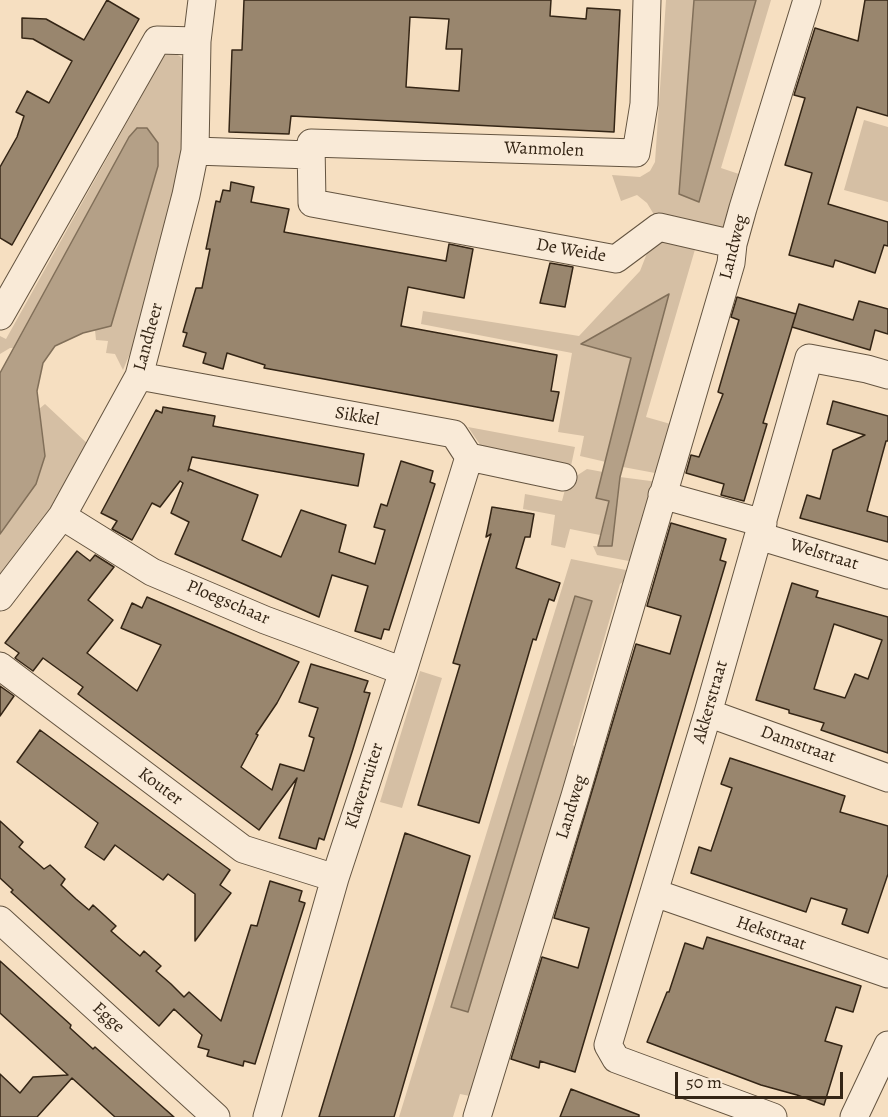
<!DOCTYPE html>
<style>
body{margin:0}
#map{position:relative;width:888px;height:1117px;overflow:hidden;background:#f6dfc1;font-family:Alegreya,serif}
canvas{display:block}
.scale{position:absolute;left:675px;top:1072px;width:168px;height:27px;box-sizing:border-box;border:3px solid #342515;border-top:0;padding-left:8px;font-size:18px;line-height:21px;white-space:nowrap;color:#342515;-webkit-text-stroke:4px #f9ead7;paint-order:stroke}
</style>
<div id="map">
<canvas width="888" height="1117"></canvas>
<div class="scale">50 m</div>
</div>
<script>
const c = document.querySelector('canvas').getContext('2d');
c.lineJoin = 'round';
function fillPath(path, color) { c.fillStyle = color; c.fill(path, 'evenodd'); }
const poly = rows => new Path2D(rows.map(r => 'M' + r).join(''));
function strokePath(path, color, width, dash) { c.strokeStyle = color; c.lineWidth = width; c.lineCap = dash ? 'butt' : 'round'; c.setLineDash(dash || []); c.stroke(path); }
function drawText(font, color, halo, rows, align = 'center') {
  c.font = font + ' Alegreya,serif'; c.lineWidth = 4.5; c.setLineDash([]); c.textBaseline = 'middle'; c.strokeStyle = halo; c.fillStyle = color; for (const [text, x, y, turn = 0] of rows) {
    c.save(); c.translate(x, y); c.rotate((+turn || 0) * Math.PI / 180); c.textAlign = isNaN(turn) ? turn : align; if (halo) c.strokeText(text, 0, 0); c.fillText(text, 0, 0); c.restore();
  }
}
fillPath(poly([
 [666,0,694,0,683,147,699,202,756,0,771,0,721,168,745,176,726,233,656,218,647,203,637,195,621,201,612,175,640,177,650,171,655,162],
 [163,51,171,51,181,57,188,69,185,160,146,315,123,370,115,354,106,353,108,341,96,340,95,330,111,326,137,128,129,137,13,348,10,348,0,354,0,336,6,339,154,74],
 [864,120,888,127,888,202,844,190],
 [653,238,696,246,646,417,674,425,655,473,623,467,669,295,582,344,631,357,606,462,580,456,584,436,558,432,572,353,421,324,423,311,579,336,640,271],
 [45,404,89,445,45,520,0,579,0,534,36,484,45,456,39,409],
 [468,427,575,447,571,466,485,452],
 [587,469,603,472,596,497,609,500,600,535,570,529,565,548,551,545,555,515,523,509,525,494,562,501,567,482],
 [620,477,658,482,634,562,597,555,593,546,612,546],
 [571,559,631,571,630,577,620,584,573,745,579,753,572,778,566,777,475,1097,460,1094,453,1117,399,1117],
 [575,596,592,601,452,1007,452,1006],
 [420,671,442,678,402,808,380,802]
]), '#d5bfa4');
const water = poly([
 [694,0,756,0,699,202,679,194,694,0],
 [137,128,147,128,158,143,158,166,111,326,83,333,55,346,43,363,37,391,45,456,36,484,0,534,0,373,129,137,137,128],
 [669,294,620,477,612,546,598,546,609,501,596,498,631,358,581,344,669,294],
 [575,596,592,601,468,1012,451,1007,575,596]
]);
fillPath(water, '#b4a087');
strokePath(water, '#816f59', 1.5);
const building = poly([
 [107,0,139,19,12,245,0,238,0,167,17,137,24,116,16,112,27,91,49,103,72,61,33,39,22,38,22,18,46,19,84,40,107,0],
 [244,0,551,0,550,16,586,19,587,8,620,10,614,132,291,116,289,134,229,132,232,50,242,50,244,0],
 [410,17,449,19,446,49,462,49,459,91,406,87,410,17],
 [865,0,888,0,888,116,857,107,828,204,888,222,888,246,884,245,875,273,835,260,833,267,789,255,812,173,785,165,805,98,794,95,815,28,858,41,865,0],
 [231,182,254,187,251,202,289,209,284,232,446,261,449,244,473,249,464,298,408,287,401,326,557,355,551,391,559,392,553,421,264,368,265,365,227,353,223,369,203,363,206,353,183,346,187,333,183,332,196,288,202,288,210,249,206,249,216,201,220,202,223,190,230,191,231,182],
 [550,263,573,267,565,307,540,303,550,263],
 [737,297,796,314,763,423,767,424,744,501,721,495,724,484,686,473,691,455,699,457,723,394,718,392,739,320,731,317,737,297],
 [859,301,888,309,888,334,875,330,870,350,792,327,799,304,853,320,859,301],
 [833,401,888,416,888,441,886,441,867,511,888,517,888,542,800,518,807,495,820,499,833,450,865,435,827,424,833,401],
 [163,407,215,416,213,426,364,454,358,486,192,457,188,471,189,469,258,495,242,540,281,557,301,510,346,525,339,552,375,564,385,530,374,527,381,504,387,506,401,461,433,471,430,482,435,484,420,532,389,630,384,629,381,639,355,631,368,586,332,575,319,617,175,554,189,522,171,513,183,483,180,481,160,507,152,503,132,540,112,529,117,521,101,513,156,410,162,413,163,407],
 [492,507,534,514,530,537,525,537,516,568,560,583,554,601,549,599,536,640,533,639,479,823,418,805,460,665,453,663,491,534,486,537,492,507],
 [671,523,726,539,720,560,726,562,575,1072,540,1061,539,1068,511,1059,542,957,578,968,589,928,554,918,636,644,670,654,681,616,647,606,671,523],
 [77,551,90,561,95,555,114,567,88,600,113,620,87,653,137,691,161,645,121,628,132,603,142,608,147,597,299,662,277,703,256,734,258,735,241,767,272,790,280,764,304,771,309,755,314,738,309,736,318,708,299,702,311,664,368,681,364,692,370,693,353,749,324,840,319,838,316,849,279,838,297,778,259,830,78,694,83,687,43,658,33,671,15,658,19,653,5,643,77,551],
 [792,583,818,591,816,597,888,617,888,753,821,730,824,723,789,713,789,710,756,700,792,583],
 [834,624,882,640,868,679,855,674,845,698,814,689,834,624],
 [0,686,14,696,0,716,0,686],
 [40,730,230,870,220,885,231,893,195,941,195,894,168,874,163,880,115,845,104,860,85,847,98,823,17,762,40,730],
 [730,758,845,796,840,812,888,826,888,874,868,933,842,924,847,909,811,898,806,912,691,873,699,847,711,851,732,788,721,784,730,758],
 [0,821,23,842,19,847,44,869,50,865,65,879,61,885,76,899,89,910,93,905,116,926,111,931,127,945,140,956,144,951,161,966,156,971,171,984,184,997,189,992,221,1021,251,925,257,926,270,881,302,891,299,901,305,903,255,1064,244,1061,243,1066,207,1056,209,1050,198,1047,202,1035,174,1009,159,1026,11,892,13,890,0,878,0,821],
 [405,833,470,856,394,1117,319,1117,405,833],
 [707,937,861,986,853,1012,836,1007,825,1041,842,1046,824,1105,797,1095,761,1085,647,1042,667,992,669,992,685,943,703,949,707,937],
 [0,961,71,1025,70,1028,93,1049,95,1047,174,1117,115,1117,72,1078,37,1117,0,1117,0,1074,20,1093,33,1077,68,1075,0,1013,0,961],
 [571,1089,639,1115,639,1117,560,1117,571,1089]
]);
fillPath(building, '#99866e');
strokePath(building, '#342515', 1.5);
const minor = poly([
 [647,0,644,104,636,153,311,143,312,203,616,259,659,227,733,244],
 [195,151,310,155],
 [0,316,157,40,197,41],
 [139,376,454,434,469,457,563,477],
 [662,495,763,523],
 [62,516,152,572,265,620,403,671],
 [759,536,888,575],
 [0,597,62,516,139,376,186,195,195,151,197,41,202,0],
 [0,666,243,849,335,878],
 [708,713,888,778],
 [655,893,888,974],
 [0,920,216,1117],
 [267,1117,335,878,403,671,469,457],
 [477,1117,575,796,731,263,733,244,743,208,807,0],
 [773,1117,616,1059,608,1045,708,713,809,358,867,369,888,375],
 [854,1117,888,1045]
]);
strokePath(minor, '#645440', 29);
strokePath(minor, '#f9ead7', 27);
drawText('18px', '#342515', '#f9ead7', [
 ["Wanmolen",544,150,2],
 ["Landweg",734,247,-76],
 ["De Weide",571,251,10],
 ["Landheer",149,337,-75],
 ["Sikkel",357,417,10],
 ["Welstraat",824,555,17],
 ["Ploegschaar",228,603,23],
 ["Akkerstraat",711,702,-74],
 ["Damstraat",798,745,20],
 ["Klaverruiter",365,786,-72],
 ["Kouter",160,787,37],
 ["Landweg",572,807,-73],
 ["Hekstraat",771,934,19],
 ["Egge",108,1018,42]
]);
</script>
